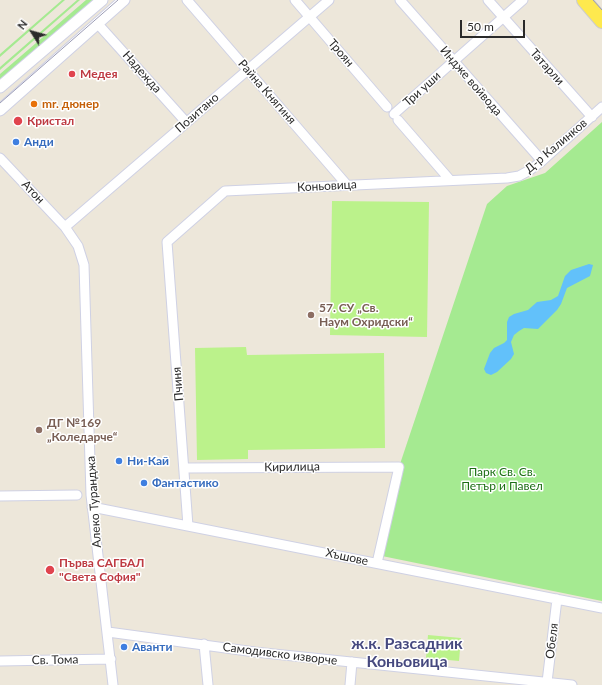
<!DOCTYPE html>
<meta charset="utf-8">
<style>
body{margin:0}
#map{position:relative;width:602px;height:685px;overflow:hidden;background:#ede7da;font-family:Lato,sans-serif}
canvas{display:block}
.north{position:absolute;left:12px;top:12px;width:40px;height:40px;-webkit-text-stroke:3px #fff;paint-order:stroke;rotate:307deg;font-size:11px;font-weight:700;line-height:16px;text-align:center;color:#2a2a2a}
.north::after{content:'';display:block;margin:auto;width:14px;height:18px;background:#2a2a2a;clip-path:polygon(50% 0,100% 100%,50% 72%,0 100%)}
.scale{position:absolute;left:460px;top:20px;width:65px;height:18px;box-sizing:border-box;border:2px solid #2a2a2a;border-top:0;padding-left:5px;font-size:12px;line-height:14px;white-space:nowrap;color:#2a2a2a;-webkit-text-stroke:3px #fff;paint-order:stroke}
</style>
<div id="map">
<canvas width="602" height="685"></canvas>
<div class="north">N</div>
<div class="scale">50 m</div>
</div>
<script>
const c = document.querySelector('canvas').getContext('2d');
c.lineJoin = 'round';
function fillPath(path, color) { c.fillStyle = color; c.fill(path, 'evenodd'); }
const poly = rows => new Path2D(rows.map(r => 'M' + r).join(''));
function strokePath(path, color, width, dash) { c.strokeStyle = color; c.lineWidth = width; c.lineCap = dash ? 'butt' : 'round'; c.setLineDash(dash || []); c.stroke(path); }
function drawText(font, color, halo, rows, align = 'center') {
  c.font = font + ' Lato,sans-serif'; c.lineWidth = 3; c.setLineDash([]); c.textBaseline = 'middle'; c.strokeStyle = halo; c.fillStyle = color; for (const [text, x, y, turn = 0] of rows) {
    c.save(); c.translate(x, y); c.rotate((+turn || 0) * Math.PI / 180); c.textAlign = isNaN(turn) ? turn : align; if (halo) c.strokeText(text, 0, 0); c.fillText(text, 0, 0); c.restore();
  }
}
fillPath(poly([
 [62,0,65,0,0,57,0,54],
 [77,0,80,0,0,70,0,67],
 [86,0,93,0,0,81,0,74],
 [602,122,602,601,382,556,399,467,487,204,507,186,545,173]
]), '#a5ea91');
fillPath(poly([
 [332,201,429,202,427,337,330,335],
 [246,347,247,355,384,353,385,448,248,450,248,459,197,460,195,348],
 [428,635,461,638,459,661,426,658]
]), '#bbf28b');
fillPath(poly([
 [589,264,593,265,590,276,567,288,561,304,557,310,538,329,524,328,519,331,514,335,511,342,514,354,511,359,497,372,491,375,486,373,484,369,490,353,494,348,504,343,507,340,507,322,509,317,514,314,528,310,537,302,551,300,558,296,565,276,571,270]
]), '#62c1fa');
const minor = poly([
 [187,0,347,185],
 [295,0,387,107],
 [400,0,542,161],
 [488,0,592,117],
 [97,23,186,122],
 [394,114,523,0],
 [398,120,450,180],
 [0,158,65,227,78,246,84,265,91,495,113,685],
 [65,227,329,0],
 [185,468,399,467,377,563],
 [0,496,77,495],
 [92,507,602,608],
 [188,526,167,242,225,191,507,178,519,176,530,170,542,161,602,107],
 [108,632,255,652,572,685],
 [204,644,208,685],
 [0,661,111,659],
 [547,682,557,599],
 [350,685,352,662]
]);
const tertiary = poly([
 [0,87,102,0],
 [0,110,124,0]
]);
const primary = poly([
 [584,0,602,21]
]);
strokePath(minor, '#cfd1e4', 11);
strokePath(tertiary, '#cfd1e4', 13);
strokePath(primary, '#ccc', 16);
strokePath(minor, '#fff', 9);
strokePath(tertiary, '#fff', 11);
strokePath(primary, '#fee94e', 14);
strokePath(poly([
 [593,0,602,10],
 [0,103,118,0]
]), '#9c9db6', 1);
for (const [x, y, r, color] of [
 [72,74,4,"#e0444e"],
 [34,104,4,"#e8710a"],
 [18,121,5,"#e0444e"],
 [16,142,4,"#3f7fe0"],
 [311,315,4,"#8d6e63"],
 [39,430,4,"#8d6e63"],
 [119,461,4,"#3f7fe0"],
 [144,483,4,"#3f7fe0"],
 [50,570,5,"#e0444e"],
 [124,647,4,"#3f7fe0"]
]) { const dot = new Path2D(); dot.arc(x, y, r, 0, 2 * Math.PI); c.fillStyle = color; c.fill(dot); strokePath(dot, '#fff', 1.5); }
drawText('12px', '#2a2a2a', '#fff', [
 ["Троян",341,53,49],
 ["Татарли",547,67,48],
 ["Надежда",142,72,48],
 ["Индже войвода",471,81,49],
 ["Три уши",422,89,-42],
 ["Райна Княгиня",267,92,49],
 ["Позитано",197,113,-41],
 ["Д-р Калинков",556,146,-40],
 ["Коньовица",327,186,-3],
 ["Атон",33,192,46],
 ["Пчиня",178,384,-95],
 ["Кирилица",292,467,-1],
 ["Алеко Туранджа",94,502,-94],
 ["Хъшове",347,557,12],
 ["Обеля",552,641,-83],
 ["Самодивско изворче",280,654,7],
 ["Св. Тома",55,660,-1]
]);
drawText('bold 12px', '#be3a42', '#fff', [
 ["Медея",80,74],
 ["Кристал",27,121],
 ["Първа САГБАЛ",59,563],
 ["\"Света София\"",59,577]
], 'left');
drawText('bold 12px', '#c56008', '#fff', [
 ["mr. дюнер",42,104]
], 'left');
drawText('bold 12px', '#366cbe', '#fff', [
 ["Анди",24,142],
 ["Ни-Кай",127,461],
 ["Фантастико",152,483],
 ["Аванти",132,647]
], 'left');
drawText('bold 12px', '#785e54', '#fff', [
 ["57. СУ „Св.",319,308],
 ["Наум Охридски“",319,322],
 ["ДГ №169",47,423],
 ["„Коледарче“",47,437]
], 'left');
drawText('12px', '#1b6e13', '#fff', [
 ["Парк Св. Св.",502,472],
 ["Петър и Павел",502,486]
]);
drawText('bold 16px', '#46497f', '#fff', [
 ["ж.к. Разсадник",407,644],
 ["Коньовица",407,662]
]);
</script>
